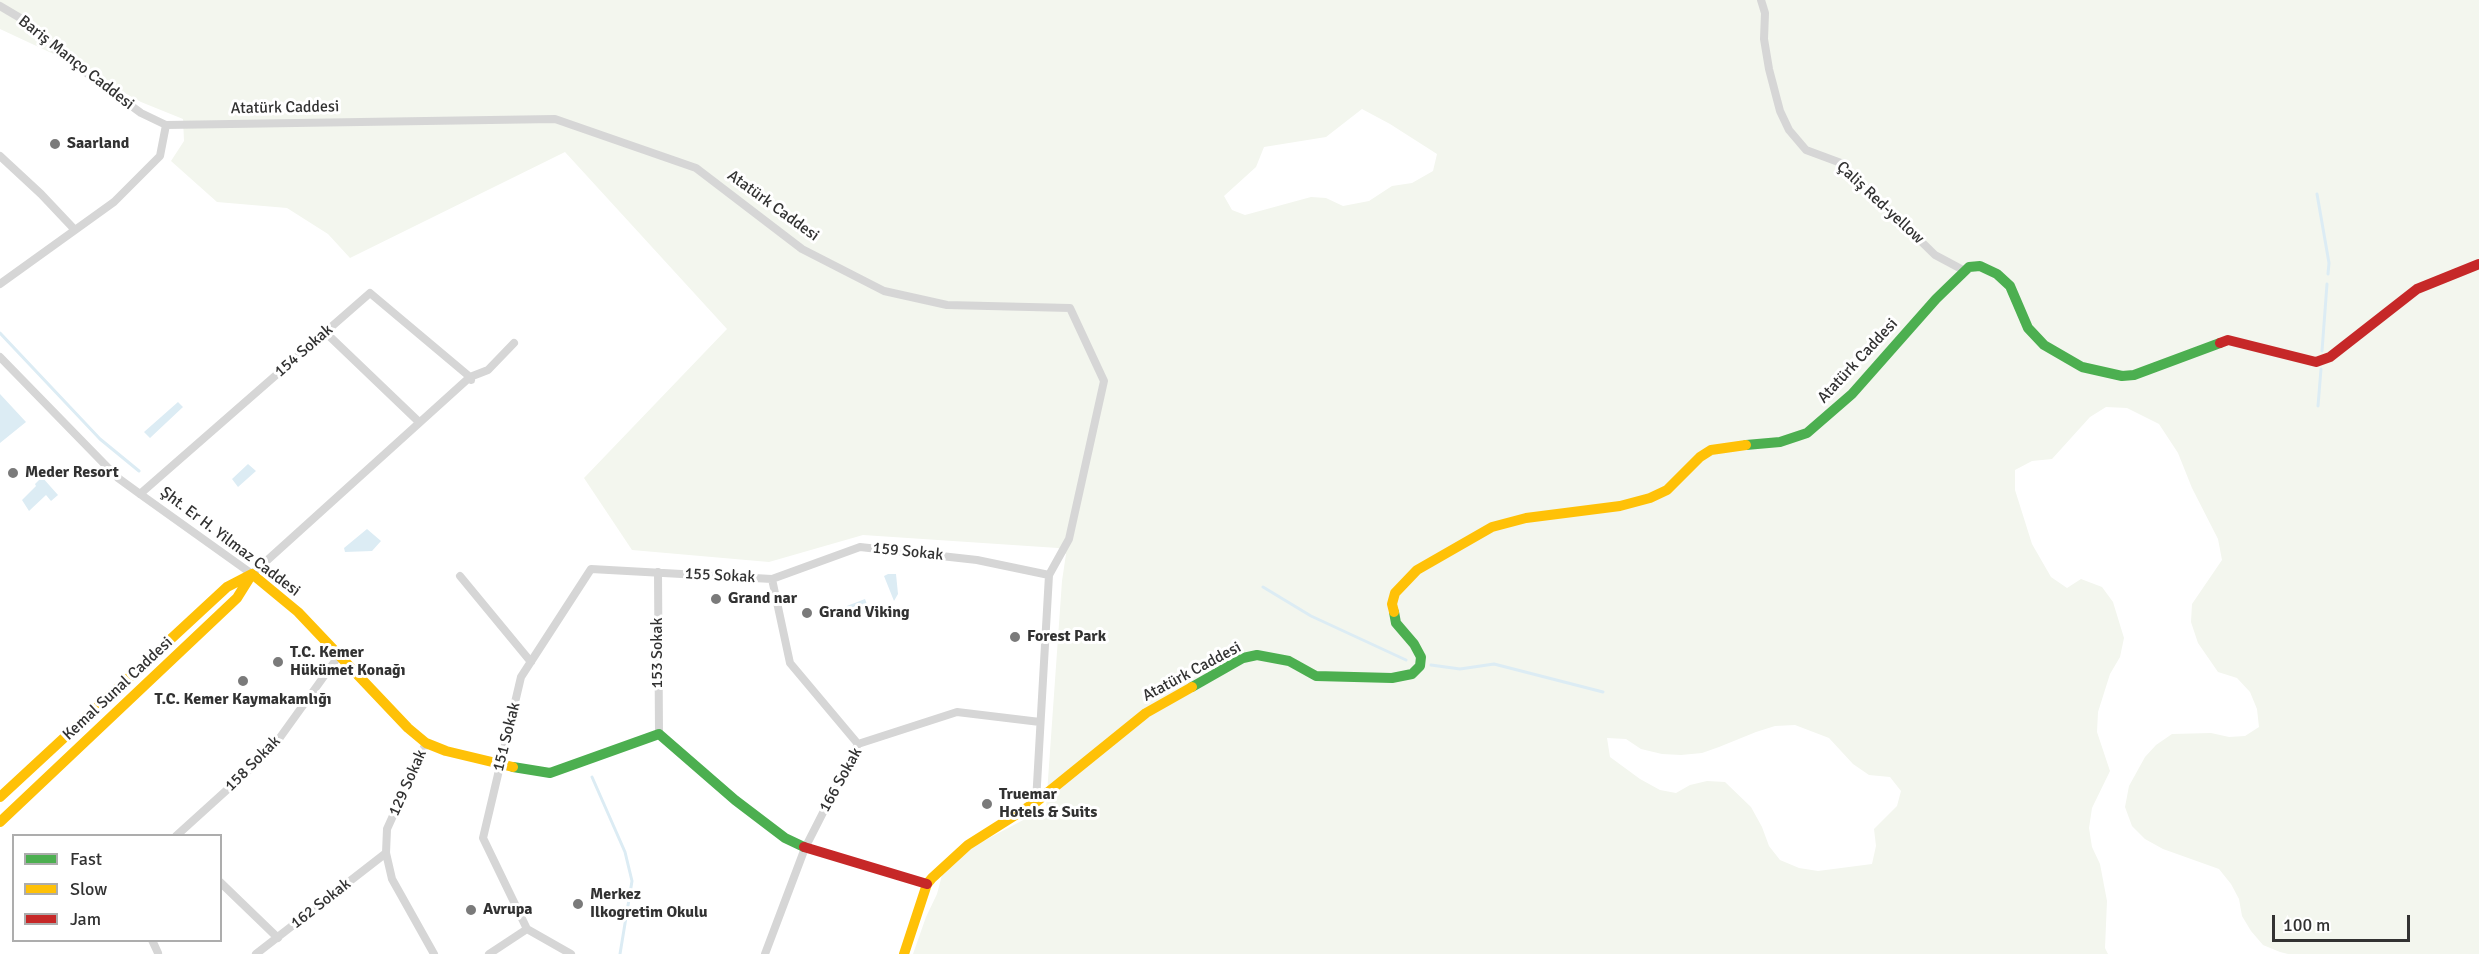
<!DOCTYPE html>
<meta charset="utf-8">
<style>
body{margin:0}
#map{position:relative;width:2479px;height:954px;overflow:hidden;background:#fff;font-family:Signika,sans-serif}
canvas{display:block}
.legend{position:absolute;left:12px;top:834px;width:210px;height:108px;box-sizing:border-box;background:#fff;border:2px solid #adadad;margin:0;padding:8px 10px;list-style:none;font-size:18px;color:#323232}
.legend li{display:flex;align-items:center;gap:12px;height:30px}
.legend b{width:30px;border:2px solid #adadad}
.scale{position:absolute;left:2272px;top:915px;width:138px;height:27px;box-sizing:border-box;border:3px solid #323232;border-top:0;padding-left:8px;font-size:18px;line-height:21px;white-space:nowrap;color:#323232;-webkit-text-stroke:4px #fff;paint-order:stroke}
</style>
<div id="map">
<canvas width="2479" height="954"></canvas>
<ul class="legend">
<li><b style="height:8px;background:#4caf50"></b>Fast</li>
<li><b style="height:8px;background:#ffc107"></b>Slow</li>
<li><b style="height:8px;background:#c62828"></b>Jam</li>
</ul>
<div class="scale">100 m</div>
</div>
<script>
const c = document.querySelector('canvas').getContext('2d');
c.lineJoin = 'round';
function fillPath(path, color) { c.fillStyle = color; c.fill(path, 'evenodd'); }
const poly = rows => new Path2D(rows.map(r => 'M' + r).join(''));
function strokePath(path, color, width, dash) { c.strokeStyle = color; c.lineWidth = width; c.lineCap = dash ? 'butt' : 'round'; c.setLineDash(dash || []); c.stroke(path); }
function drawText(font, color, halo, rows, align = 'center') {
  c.font = font + ' Signika,sans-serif'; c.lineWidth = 6; c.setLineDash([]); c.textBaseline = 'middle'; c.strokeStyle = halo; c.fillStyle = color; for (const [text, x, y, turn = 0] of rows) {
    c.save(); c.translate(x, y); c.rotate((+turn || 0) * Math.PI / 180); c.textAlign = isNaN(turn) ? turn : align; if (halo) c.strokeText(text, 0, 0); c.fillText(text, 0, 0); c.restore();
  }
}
fillPath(poly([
 [0,0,2479,0,2479,954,2288,954,2280,952,2263,945,2251,931,2242,916,2239,899,2231,884,2219,869,2163,849,2145,839,2132,826,2125,807,2129,786,2145,757,2156,745,2172,734,2211,733,2229,737,2245,736,2259,727,2257,709,2250,692,2237,678,2218,672,2198,643,2191,622,2192,604,2222,560,2218,539,2192,488,2178,453,2159,424,2127,408,2106,407,2090,417,2052,459,2032,461,2015,470,2015,490,2032,544,2051,577,2067,588,2081,579,2102,587,2113,602,2124,638,2120,657,2110,674,2098,712,2097,732,2110,771,2092,808,2089,828,2092,847,2100,864,2107,901,2105,948,2108,954,913,954,926,917,937,894,942,875,974,846,1046,808,1062,581,1066,554,1058,548,863,535,769,562,632,550,584,478,727,329,565,152,350,258,328,234,287,208,217,202,171,161,184,141,183,119,141,102,60,57,0,29],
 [1362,109,1390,124,1437,154,1433,171,1412,183,1392,186,1369,201,1343,206,1326,198,1311,197,1245,215,1232,210,1224,196,1256,167,1264,147,1326,137],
 [1795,725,1829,738,1853,764,1869,775,1890,777,1901,791,1897,806,1874,829,1876,846,1872,864,1818,871,1799,868,1780,860,1769,846,1762,827,1751,807,1725,782,1707,781,1690,785,1676,793,1660,790,1640,779,1610,757,1607,738,1626,739,1641,749,1662,754,1681,755,1702,753,1719,747,1756,732,1775,726]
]), '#f3f6ee');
fillPath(poly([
 [0,394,26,422,0,443],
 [178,402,183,407,150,438,144,432],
 [248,464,256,471,238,487,232,479],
 [42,477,58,495,51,501,46,495,29,511,22,500,36,486,35,484],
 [367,529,381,541,372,551,345,552,344,548],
 [888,574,896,574,898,594,894,601,884,576],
 [865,599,869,610,843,620,839,609]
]), '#dcecf4');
strokePath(poly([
 [2317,194,2329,263,2328,274],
 [0,333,100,439,139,471],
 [2322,351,2327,284],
 [2318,406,2321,369],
 [1263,587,1311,616,1406,660],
 [1431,665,1460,669,1494,664,1603,692],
 [592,777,625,852,632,881,620,954]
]), '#dcecf4', 3);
strokePath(poly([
 [1761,0,1765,13,1764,39,1769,69,1780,111,1789,130,1806,150,1841,163,1935,255,1965,271],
 [0,6,27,22,58,52,141,113,166,125,160,156,114,202,0,284],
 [166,125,555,119,696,168,802,249,884,291,947,305,1070,308,1104,381,1069,539,1049,575,1036,802],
 [0,156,41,194,75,230],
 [325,332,419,422],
 [0,357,118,478,140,494,252,574,470,377,370,293,140,494],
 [471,380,470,377,488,370,514,343],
 [658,572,659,734],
 [460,576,531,662],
 [772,579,860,547,977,560,1049,575],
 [426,743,387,829,386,853,392,879,434,954],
 [176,836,271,750,340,654],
 [220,882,278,938],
 [152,940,158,953],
 [256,954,386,853],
 [489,954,527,929],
 [571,954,527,929,483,838,521,677,591,569,772,579,790,663,858,744],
 [765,954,805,848,858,744,957,712,1040,722]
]), '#d6d6d6', 8);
strokePath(poly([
 [1746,445,1780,442,1807,433,1852,394,1936,299,1969,267,1980,266,1997,274,2010,286,2028,328,2044,345,2082,367,2122,376,2134,375,2220,343],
 [1192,687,1243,658,1257,655,1289,661,1316,676,1392,678,1412,674,1420,666,1421,657,1414,644,1396,623,1394,612],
 [513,767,550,773,659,734,735,800,785,838,804,847]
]), '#4caf50', 10);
strokePath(poly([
 [252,574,298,612,408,728,426,743,446,751,513,767],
 [1394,612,1392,604,1395,593,1417,570,1492,527,1526,518,1620,506,1650,498,1667,490,1700,457,1711,450,1746,445],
 [0,797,227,587,252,574],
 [0,822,237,598,252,574],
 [904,954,927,884,932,878,968,845,1036,802,1146,713,1192,687]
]), '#ffc107', 10);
strokePath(poly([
 [2220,343,2228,340,2316,362,2330,357,2417,289,2479,264],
 [804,847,927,884]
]), '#c62828', 10);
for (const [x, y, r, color] of [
 [55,144,6,"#7a7a7a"],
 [13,473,6,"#7a7a7a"],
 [716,599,6,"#7a7a7a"],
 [807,613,6,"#7a7a7a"],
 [1015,637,6,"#7a7a7a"],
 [278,662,6,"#7a7a7a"],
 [243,681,6,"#7a7a7a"],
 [987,804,6,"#7a7a7a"],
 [578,904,6,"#7a7a7a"],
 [471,910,6,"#7a7a7a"]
]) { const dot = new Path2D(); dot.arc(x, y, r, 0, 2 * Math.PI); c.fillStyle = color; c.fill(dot); strokePath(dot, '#fff', 2); }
drawText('16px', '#323232', '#fff', [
 ["Bariş Manço Caddesi",76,63,38],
 ["Atatürk Caddesi",285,108,-1],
 ["Çaliş Red-yellow",1880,203,43],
 ["Atatürk Caddesi",773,206,36],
 ["154 Sokak",304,351,-41],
 ["Atatürk Caddesi",1858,361,-47],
 ["Şht. Er H. Yilmaz Caddesi",230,542,37],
 ["159 Sokak",908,552,6],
 ["155 Sokak",720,576,3],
 ["153 Sokak",658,653,-90],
 ["Atatürk Caddesi",1192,672,-28],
 ["Kemal Sunal Caddesi",118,689,-43],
 ["151 Sokak",507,737,-76],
 ["158 Sokak",253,764,-45],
 ["166 Sokak",841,780,-61],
 ["129 Sokak",408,783,-66],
 ["162 Sokak",321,904,-38]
]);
drawText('bold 16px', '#323232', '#fff', [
 ["Saarland",67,144],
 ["Meder Resort",25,473],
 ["Grand nar",728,599],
 ["Grand Viking",819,613],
 ["Forest Park",1027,637],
 ["T.C. Kemer",290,653],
 ["Hükümet Konağı",290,671],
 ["T.C. Kemer Kaymakamlığı",243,700,"center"],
 ["Truemar",999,795],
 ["Hotels & Suits",999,813],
 ["Merkez",590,895],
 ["Ilkogretim Okulu",590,913],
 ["Avrupa",483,910]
], 'left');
</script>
